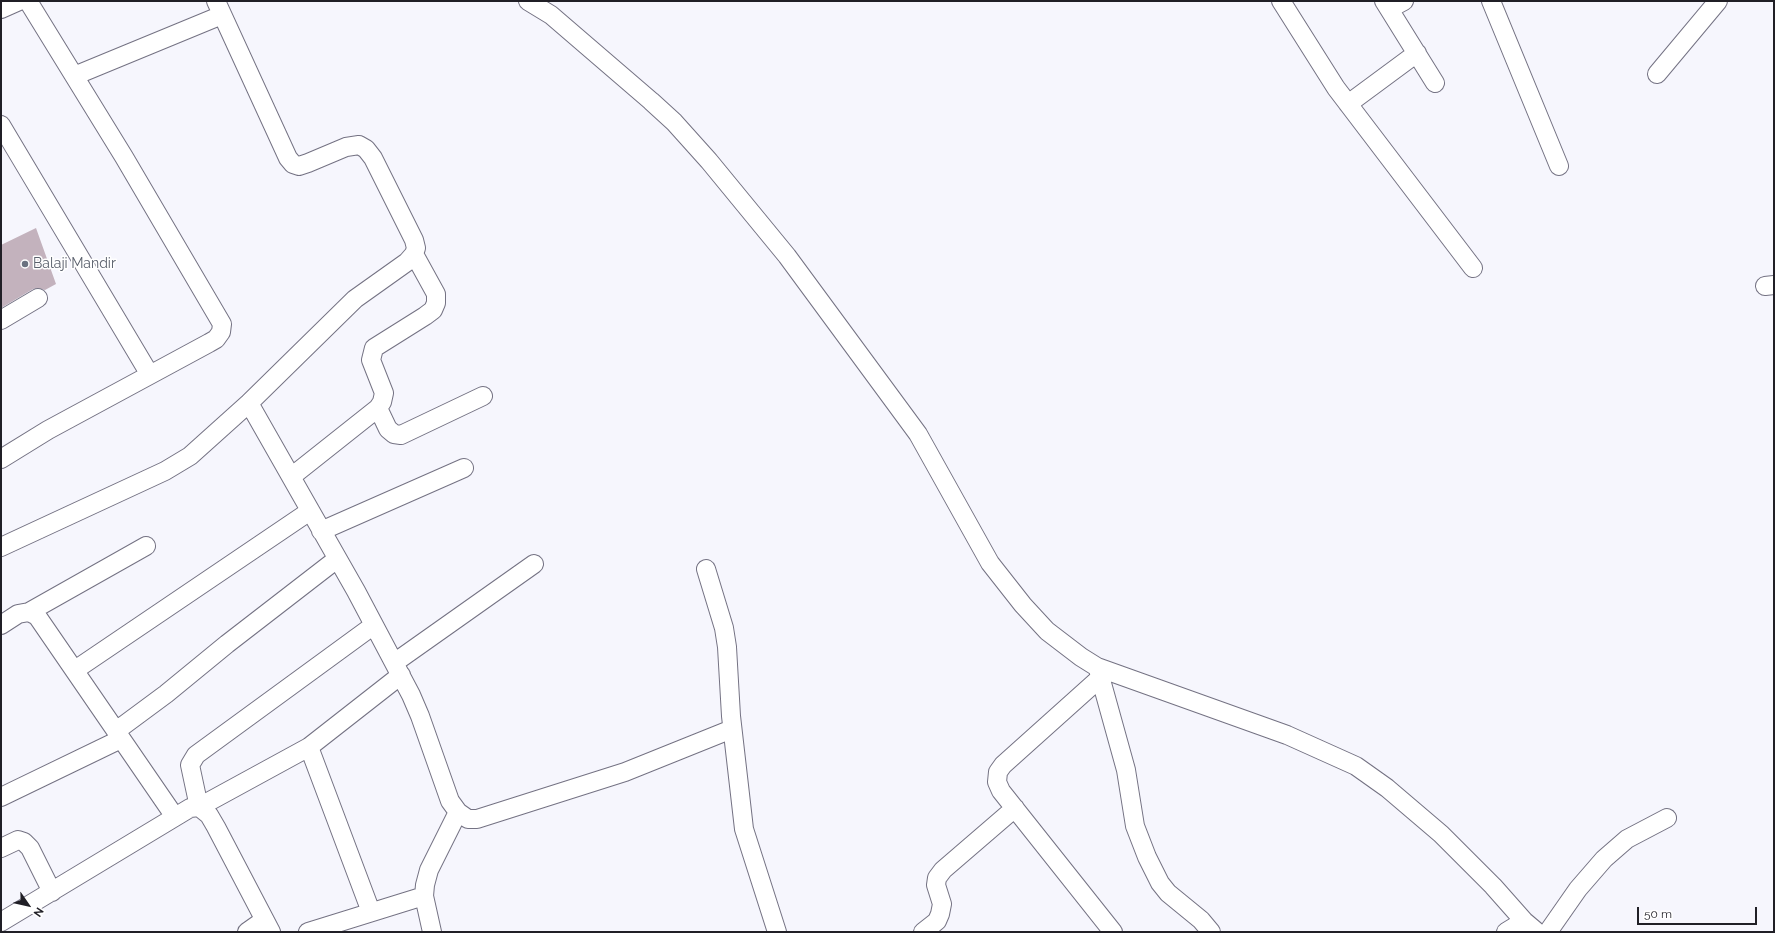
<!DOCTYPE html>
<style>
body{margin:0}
#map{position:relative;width:1775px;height:933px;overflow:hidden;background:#f6f6fd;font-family:Raleway,sans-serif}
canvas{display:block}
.frame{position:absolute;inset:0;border:2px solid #201f26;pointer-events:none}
.north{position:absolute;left:8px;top:885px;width:40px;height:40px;-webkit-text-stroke:3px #fff;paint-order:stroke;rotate:124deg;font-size:11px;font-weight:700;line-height:16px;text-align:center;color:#201f26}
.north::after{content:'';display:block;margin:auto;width:14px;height:18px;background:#201f26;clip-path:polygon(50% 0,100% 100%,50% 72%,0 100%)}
.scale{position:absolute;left:1637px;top:907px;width:120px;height:18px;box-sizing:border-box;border:2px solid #201f26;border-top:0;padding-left:5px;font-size:12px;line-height:14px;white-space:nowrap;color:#201f26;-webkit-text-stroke:3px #fff;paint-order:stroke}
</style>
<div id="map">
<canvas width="1775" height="933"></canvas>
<div class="frame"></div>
<div class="north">N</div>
<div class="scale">50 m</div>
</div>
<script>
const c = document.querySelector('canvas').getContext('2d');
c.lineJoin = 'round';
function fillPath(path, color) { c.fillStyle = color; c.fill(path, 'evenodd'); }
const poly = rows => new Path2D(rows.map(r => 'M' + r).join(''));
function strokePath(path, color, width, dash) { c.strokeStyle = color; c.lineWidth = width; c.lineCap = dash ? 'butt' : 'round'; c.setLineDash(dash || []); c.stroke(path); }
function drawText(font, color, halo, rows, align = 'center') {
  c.font = font + ' Raleway,sans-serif'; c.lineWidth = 3; c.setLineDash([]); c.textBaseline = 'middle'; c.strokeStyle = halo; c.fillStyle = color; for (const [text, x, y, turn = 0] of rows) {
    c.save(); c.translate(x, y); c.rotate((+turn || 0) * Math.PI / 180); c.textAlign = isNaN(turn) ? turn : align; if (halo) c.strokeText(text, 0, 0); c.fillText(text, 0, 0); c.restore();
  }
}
fillPath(poly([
 [36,228,56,284,45,290,38,288,33,289,1,308,1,245]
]), '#c3b2bd');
const minor = poly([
 [528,1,551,15,651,101,674,122,709,161,787,256,918,434,990,563,1023,605,1047,631,1081,657,1097,667,1287,735,1356,766,1387,788,1441,834,1493,886,1524,921,1537,932],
 [1281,1,1336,88,1473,268],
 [1384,1,1435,83],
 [1491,1,1559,166],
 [1,9,19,1],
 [1389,9,1404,1],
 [1657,74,1718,1],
 [74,76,222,15],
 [1348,104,1417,53],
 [1,125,150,375],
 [1765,286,1774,285],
 [1,320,38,298],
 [249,403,356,591,411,695,420,716,450,801,458,812,468,819,477,819,625,772,732,729],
 [378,408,388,429,394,434,401,435,483,396],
 [1,459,48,430,209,343,216,339,221,332,222,324,124,157,28,1],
 [291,477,378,408,382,402,384,393,371,360,374,348,425,316,433,310,436,303,436,294,414,254],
 [321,531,464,468],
 [1,547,165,471,190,456,249,403,355,299,407,262,414,254,416,248,414,240,373,158,366,149,359,145,346,147,308,163,299,166,293,164,288,158,216,1],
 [706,569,724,628,727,647,731,716,744,829,777,932],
 [29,612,146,546],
 [1,625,18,614,29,612,37,616,175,817],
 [374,625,196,755,190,765,199,807,309,747,401,675],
 [394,663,534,564],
 [1098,669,1126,770,1135,826,1147,857,1160,883,1168,893,1201,920,1211,932],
 [75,670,310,511],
 [1100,678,1003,765,998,772,997,782,1001,791,1113,932],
 [116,731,166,694,227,644,337,559],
 [309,747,371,912],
 [1,797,121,739],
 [1,848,18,840,24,842,30,848,52,892],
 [1,922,190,808,199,807,209,815,216,827,271,932],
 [247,932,264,920],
 [308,932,424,896],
 [432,932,424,896,425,885,429,870,458,812],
 [923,932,937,921,940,914,942,904,936,885,937,878,943,870,1015,808],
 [1506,932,1524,921],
 [1548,932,1578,889,1604,859,1627,839,1667,818]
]);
strokePath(minor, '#747283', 20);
strokePath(minor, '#fff', 18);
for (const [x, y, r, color] of [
 [25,264,4,"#6b7280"]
]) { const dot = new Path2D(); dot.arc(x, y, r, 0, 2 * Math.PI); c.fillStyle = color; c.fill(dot); strokePath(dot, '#fff', 1.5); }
drawText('14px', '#5b616d', '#fff', [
 ["Balaji Mandir",33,264]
], 'left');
</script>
